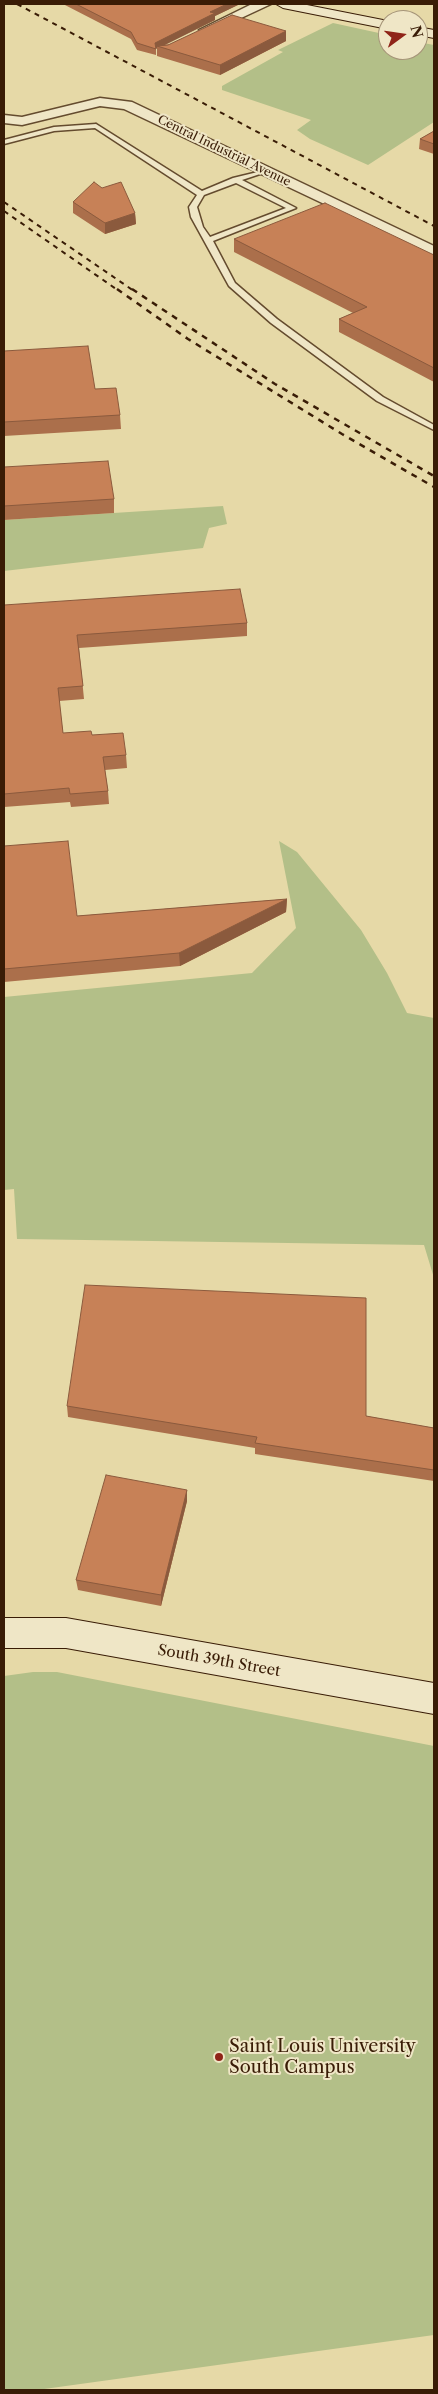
<!DOCTYPE html>
<style>
body{margin:0}
#map{position:relative;width:438px;height:2394px;overflow:hidden;background:#e6d9a7;font-family:"Libre Caslon Text",serif}
canvas{display:block}
.frame{position:absolute;inset:0;border:5px solid #391c06;pointer-events:none}
.north{position:absolute;left:378px;top:10px;width:50px;height:50px;box-sizing:border-box;background:#efe6c6;border:1px solid #a69579;border-radius:50%;rotate:76deg;font-size:14px;font-weight:700;line-height:20px;text-align:center;color:#391c06}
.north::after{content:'';display:block;margin:auto;width:18px;height:22px;background:#8f2418;clip-path:polygon(50% 0,100% 100%,50% 72%,0 100%)}
</style>
<div id="map">
<canvas width="438" height="2394"></canvas>
<div class="frame"></div>
<div class="north">N</div>
</div>
<script>
const c = document.querySelector('canvas').getContext('2d');
c.lineJoin = 'round';
function fillPath(path, color) { c.fillStyle = color; c.fill(path, 'evenodd'); }
const poly = rows => new Path2D(rows.map(r => 'M' + r).join(''));
function strokePath(path, color, width, dash) { c.strokeStyle = color; c.lineWidth = width; c.lineCap = dash ? 'butt' : 'round'; c.setLineDash(dash || []); c.stroke(path); }
function drawText(font, color, halo, rows, align = 'center') {
  c.font = font + ' "Libre Caslon Text",serif'; c.lineWidth = 4; c.setLineDash([]); c.textBaseline = 'middle'; c.strokeStyle = halo; c.fillStyle = color; for (const [text, x, y, turn = 0] of rows) {
    c.save(); c.translate(x, y); c.rotate((+turn || 0) * Math.PI / 180); c.textAlign = isNaN(turn) ? turn : align; if (halo) c.strokeText(text, 0, 0); c.fillText(text, 0, 0); c.restore();
  }
}
fillPath(poly([
 [333,23,388,35,388,50,418,50,418,42,434,45,434,122,368,165,310,139,297,130,311,120,222,90,222,86,283,52,278,50],
 [223,506,227,524,209,528,203,548,4,571,4,520],
 [279,841,297,852,361,930,387,973,407,1013,434,1018,434,1278,424,1245,17,1239,14,1189,4,1190,4,997,252,973,296,928],
 [33,1672,57,1672,434,1746,434,2335,37,2390,4,2390,4,1676]
]), '#b3bf88');
const lane = poly([
 [96,124,202,191,233,178,266,170,266,172,242,180,296,208,213,241,235,283,277,319,383,397,434,425,434,430,377,401,271,323,229,286,191,217,189,207,197,195,95,128,54,131,4,144,4,140,54,127,96,124],
 [236,183,286,208,210,237,203,227,197,207,204,195,236,183]
]);
const street = poly([
 [252,4,271,4,209,33,201,33,199,30,252,4],
 [100,98,132,102,434,246,434,256,124,109,100,106,22,125,4,123,4,115,22,117,100,98]
]);
const secondary = poly([
 [276,4,302,4,388,21,388,29,283,8,276,4],
 [418,27,434,30,434,38,418,35,418,27],
 [4,1618,66,1618,434,1683,434,1714,66,1648,4,1648,4,1618]
]);
strokePath(lane, '#644b2e', 3);
strokePath(street, '#644b2e', 3);
strokePath(secondary, '#391c06', 2);
fillPath(lane, '#efe6c6');
fillPath(street, '#efe6c6');
fillPath(secondary, '#efe6c6');
strokePath(poly([
 [17,4,434,226],
 [4,202,134,291],
 [4,211,119,291]
]), '#391c06', 2, [5, 5]);
strokePath(poly([
 [117,289,188,339,342,434,434,487],
 [132,289,275,384,434,476]
]), '#391c06', 2.5, [6, 6]);
fillPath(poly([
 [63,4,240,4,215,16,215,20,163,45,286,31,286,41,220,75,157,56,157,48,156,49,156,55,137,50,131,39],
 [434,131,434,154,419,149,420,139],
 [102,188,135,213,136,224,105,234,73,213,73,202],
 [234,239,434,255,434,382,339,332,339,319,353,313,234,252],
 [4,351,95,389,120,415,121,429,4,436],
 [4,467,114,499,114,513,4,520],
 [4,605,247,623,247,636,79,648,84,699,59,701,63,733,92,735,126,755,127,768,105,770,108,791,109,804,71,807,70,802,4,807],
 [4,846,77,916,287,899,286,912,180,966,4,982],
 [67,1406,366,1416,434,1428,434,1481,255,1454,255,1448,68,1417],
 [187,1490,187,1501,161,1606,78,1590,76,1580]
]), '#ab6f4b');
fillPath(poly([
 [227,4,240,4,215,16,215,20,161,47,157,46,157,48,155,49,155,43,210,12],
 [286,31,286,41,220,75,220,65],
 [135,213,136,224,105,234,105,223],
 [287,899,286,912,180,966,179,953],
 [187,1490,187,1501,161,1606,161,1595]
]), '#8b5a3d');
const building = poly([
 [76,4,227,4,210,12,215,13,155,43,156,49,137,43,131,32,76,4],
 [232,15,286,31,220,65,157,46,168,45,232,15],
 [434,131,434,144,420,139,434,131],
 [94,182,102,188,121,182,135,213,105,223,73,202,94,182],
 [325,203,434,255,434,368,339,319,367,307,234,239,325,203],
 [88,346,95,389,116,388,120,415,4,422,4,351,88,346],
 [108,461,114,499,4,506,4,467,108,461],
 [240,589,247,623,77,635,83,686,58,688,63,733,91,731,92,735,123,733,126,755,103,757,108,791,70,794,69,788,4,794,4,605,240,589],
 [68,841,77,916,287,899,179,953,4,969,4,846,68,841],
 [85,1285,366,1298,366,1416,434,1428,434,1470,255,1443,257,1437,67,1406,85,1285],
 [106,1475,187,1490,161,1595,76,1580,106,1475]
]);
fillPath(building, '#c78157');
strokePath(building, '#8b5a3d', 1);
for (const [x, y, r, color] of [
 [219,2057,5,"#8f2418"]
]) { const dot = new Path2D(); dot.arc(x, y, r, 0, 2 * Math.PI); c.fillStyle = color; c.fill(dot); strokePath(dot, '#efe6c6', 2); }
drawText('12px', '#391c06', '#efe6c6', [
 ["Central Industrial Avenue",224,151,26]
]);
drawText('15px', '#391c06', '#efe6c6', [
 ["South 39th Street",219,1661,10]
]);
drawText('18px', '#391c06', '#efe6c6', [
 ["Saint Louis University",229,2047],
 ["South Campus",229,2068]
], 'left');
</script>
